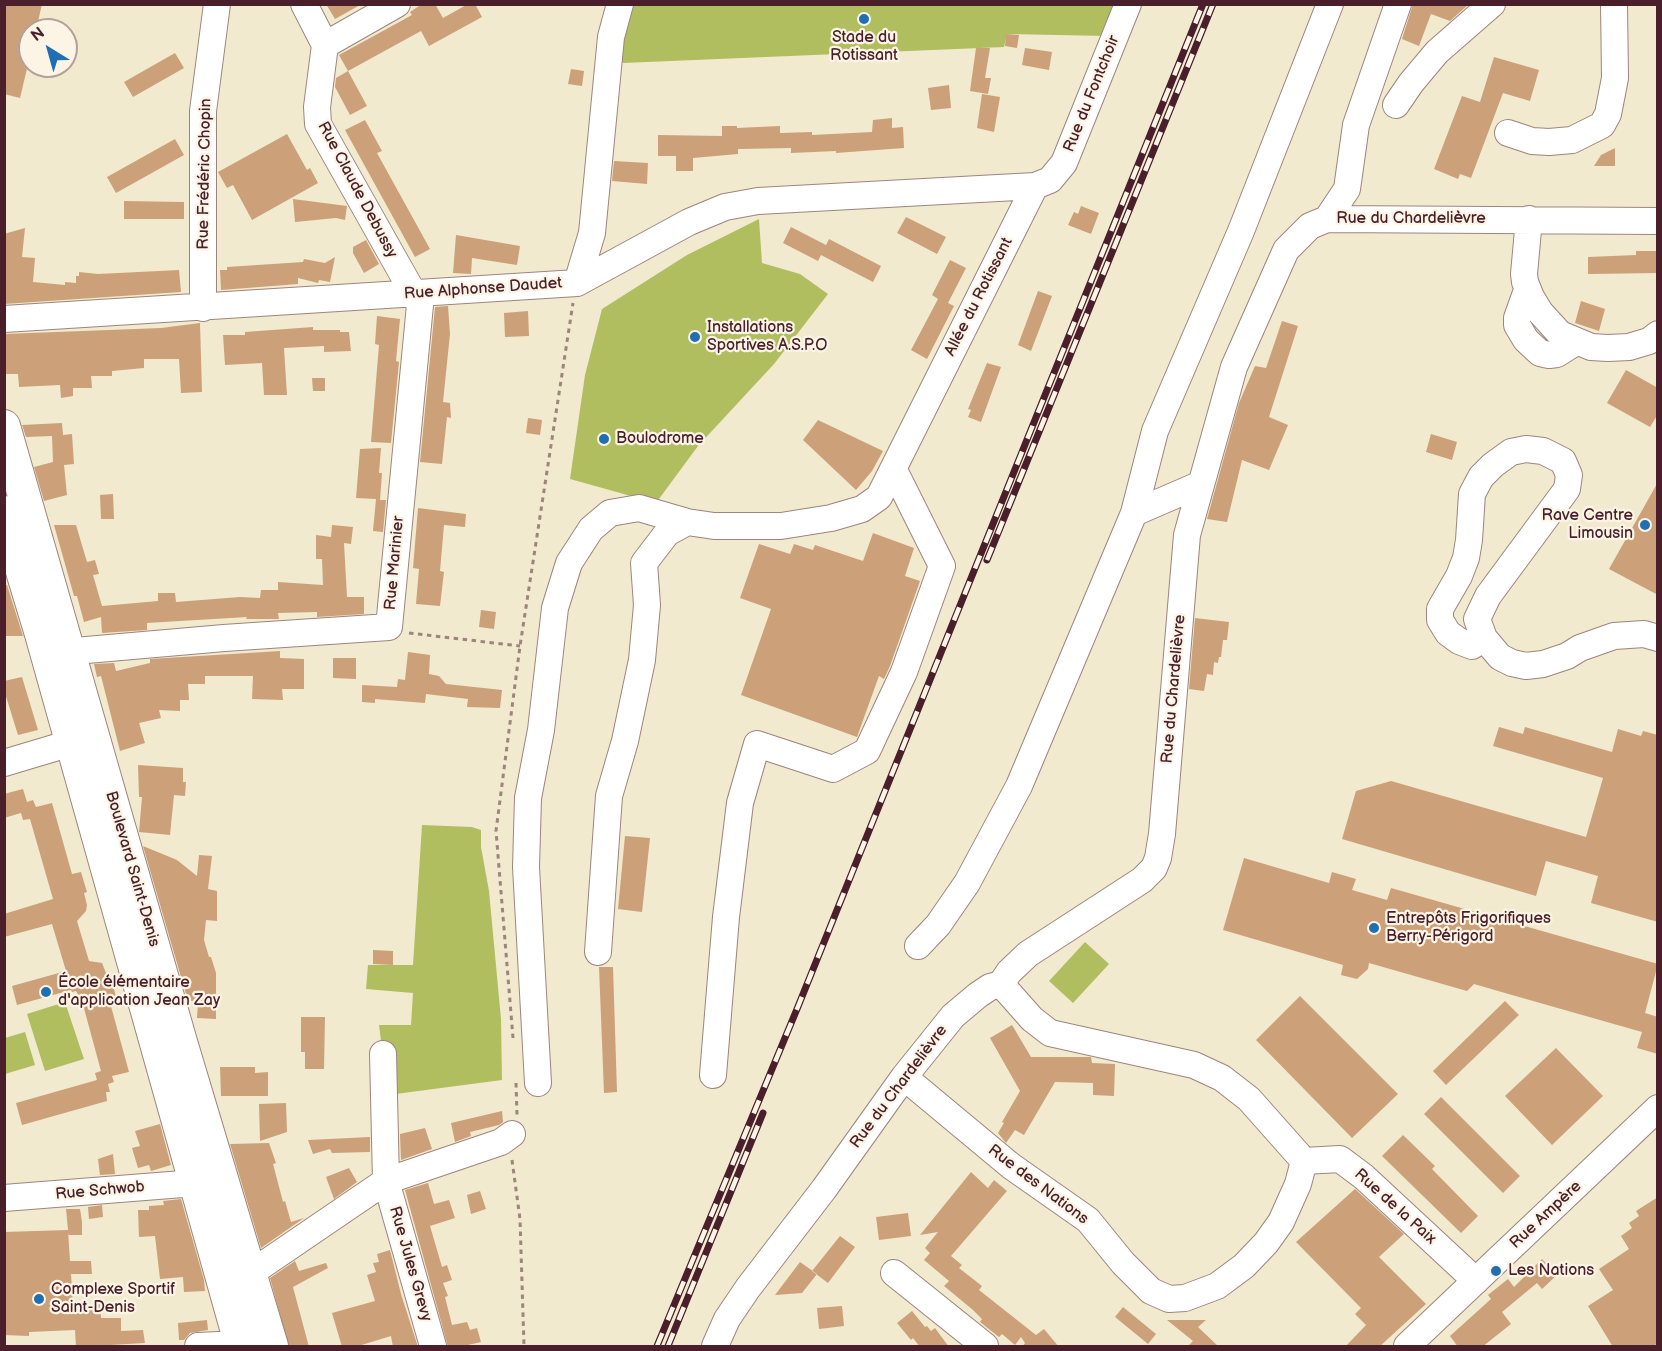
<!DOCTYPE html>
<meta charset="utf-8">
<style>
body{margin:0}
#map{position:relative;width:1662px;height:1351px;overflow:hidden;background:#f1eacf;font-family:"Balsamiq Sans",sans-serif}
canvas{display:block}
.frame{position:absolute;inset:0;border:6px solid #4a1f2b;pointer-events:none}
.north{position:absolute;left:18px;top:18px;width:60px;height:60px;box-sizing:border-box;background:#fcf5e5;border:2px solid #b59f9b;border-radius:50%;rotate:323deg;font-size:16px;font-weight:700;line-height:24px;text-align:center;color:#4a1f2b}
.north::after{content:'';display:block;margin:auto;width:21px;height:27px;background:#1f6fb2;clip-path:polygon(50% 0,100% 100%,50% 72%,0 100%)}
</style>
<div id="map">
<canvas width="1662" height="1351"></canvas>
<div class="frame"></div>
<div class="north">N</div>
</div>
<script>
const c = document.querySelector('canvas').getContext('2d');
c.lineJoin = 'round';
function fillPath(path, color) { c.fillStyle = color; c.fill(path, 'evenodd'); }
const poly = rows => new Path2D(rows.map(r => 'M' + r).join(''));
function strokePath(path, color, width, dash) { c.strokeStyle = color; c.lineWidth = width; c.lineCap = dash ? 'butt' : 'round'; c.setLineDash(dash || []); c.stroke(path); }
function drawText(font, color, halo, rows, align = 'center') {
  c.font = font + ' "Balsamiq Sans",sans-serif'; c.lineWidth = 4.5; c.setLineDash([]); c.textBaseline = 'middle'; c.strokeStyle = halo; c.fillStyle = color; for (const [text, x, y, turn = 0] of rows) {
    c.save(); c.translate(x, y); c.rotate((+turn || 0) * Math.PI / 180); c.textAlign = isNaN(turn) ? turn : align; if (halo) c.strokeText(text, 0, 0); c.fillText(text, 0, 0); c.restore();
  }
}
fillPath(poly([
 [623,5,1123,5,1107,36,1007,34,1004,47,623,63,616,53],
 [759,219,762,263,800,274,828,294,774,364,698,446,656,503,570,479,585,375,602,309,687,255],
 [422,825,472,827,481,830,481,847,489,891,501,1019,502,1080,388,1095,379,1025,411,1025,413,993,366,989,368,965,413,965],
 [1085,942,1109,964,1073,1003,1049,981],
 [65,1002,84,1059,45,1071,27,1014],
 [25,1032,35,1065,5,1074,5,1038]
]), '#b0be60');
fillPath(poly([
 [4,4,42,4,36,30,30,30,30,56,20,98,4,94],
 [326,4,362,4,335,19],
 [422,4,435,4,443,18,468,4,475,4,482,17,429,46,421,31,348,71,339,55,412,15,410,12],
 [1413,4,1469,4,1450,21,1431,14,1419,46,1402,39],
 [1006,34,1019,35,1017,48,1005,46],
 [976,48,990,48,985,78,991,78,988,94,970,91],
 [1025,48,1052,52,1049,70,1022,65],
 [175,53,184,68,133,97,124,82],
 [1494,57,1539,70,1530,101,1503,93,1471,178,1460,174,1458,179,1434,169,1462,96,1480,102],
 [571,69,584,71,582,86,568,84],
 [348,71,367,106,350,115,335,87,336,78],
 [949,85,951,108,931,110,928,88],
 [982,94,1000,97,994,132,977,128],
 [892,118,892,128,903,127,904,148,836,153,836,151,791,153,791,148,738,149,738,154,693,158,693,171,676,171,676,156,658,156,658,135,722,136,722,126,737,126,737,128,780,126,780,133,812,132,812,135,872,132,873,120],
 [365,120,382,151,377,153,430,249,415,257,345,130],
 [287,134,307,170,310,168,318,183,252,220,233,185,227,188,218,172],
 [175,139,184,155,116,193,107,177],
 [1615,148,1615,166,1594,166,1601,155],
 [614,161,648,163,647,184,612,181],
 [293,199,347,206,345,220,336,218,295,222],
 [124,201,184,202,184,219,124,219],
 [1081,206,1099,213,1091,234,1068,225,1074,212,1078,214],
 [906,217,946,237,937,254,897,233],
 [791,227,826,245,829,239,881,266,873,282,821,255,818,261,783,243],
 [25,228,22,257,35,258,33,282,65,285,65,282,76,283,76,276,79,276,79,272,98,274,179,270,181,292,4,304,4,234],
 [456,235,520,246,517,265,472,258,471,274,453,273],
 [366,240,379,264,364,273,353,253,353,247],
 [1636,251,1658,251,1658,273,1588,274,1588,257,1636,255],
 [335,257,330,282,319,280,318,283,298,278,298,284,221,290,220,270,227,270,227,267,303,262,304,259,325,263],
 [950,260,966,268,948,303,954,306,927,359,911,350,938,299,932,295],
 [1038,291,1052,296,1031,351,1018,345],
 [1581,301,1605,309,1599,331,1575,323],
 [448,306,450,334,443,402,450,403,451,418,447,417,442,464,420,462,435,307],
 [528,311,529,336,505,337,504,313],
 [377,316,400,319,396,361,399,362,391,443,371,442,379,345,375,344],
 [1282,321,1298,326,1269,417,1288,425,1269,470,1242,460,1227,522,1207,519,1239,403,1255,366,1266,368],
 [200,323,202,392,181,393,179,359,144,359,144,368,112,371,112,376,91,376,92,388,73,388,73,396,61,398,60,385,19,387,18,374,4,374,4,334,161,328],
 [313,327,313,330,340,330,340,332,349,332,351,351,324,352,324,346,284,348,287,395,264,395,262,363,225,365,223,335,245,335,245,332],
 [987,363,1001,367,981,422,968,417,971,410,968,409],
 [1626,370,1658,388,1658,414,1650,427,1607,403],
 [312,378,325,378,325,391,313,391],
 [528,418,542,420,540,435,526,433],
 [818,420,883,451,872,471,856,490,803,440],
 [62,423,63,435,72,434,74,464,64,465,67,495,44,501,34,467,53,462,52,436,26,437,22,425],
 [1431,434,1457,442,1452,460,1426,452],
 [381,448,379,473,382,473,380,500,386,500,383,532,373,531,376,499,356,498,360,449],
 [1658,482,1658,595,1609,569],
 [113,494,114,519,101,519,100,495],
 [418,508,466,514,465,527,444,525,440,571,444,572,440,606,416,604,419,569,413,568],
 [54,525,76,525,87,562,95,560,99,574,93,575,102,606,158,601,158,593,175,593,176,602,240,597,260,598,261,590,278,590,278,582,323,585,322,559,316,559,316,535,331,537,332,525,353,527,351,544,344,543,347,597,364,597,364,614,317,617,317,612,278,613,279,619,246,619,247,617,147,623,147,630,102,633,101,617,84,622,77,596,74,596],
 [873,533,914,548,905,576,920,581,890,666,884,679,879,676,857,737,741,695,771,609,740,598,759,544,790,554,794,544,813,550,815,545,863,561],
 [4,585,7,585,23,636,4,636],
 [481,610,496,612,494,629,479,627],
 [1195,618,1229,622,1227,640,1223,640,1221,657,1219,657,1218,663,1214,662,1213,675,1207,674,1204,691,1189,689],
 [280,651,280,658,304,659,304,689,282,689,283,700,252,699,253,676,205,676,205,684,188,684,189,700,180,700,180,711,159,710,161,718,139,723,145,743,120,751,101,676,97,677,94,664,114,663,116,671,150,663,150,659],
 [408,652,430,655,429,674,439,676,446,684,502,690,500,708,467,707,468,699,426,694,425,703,375,699,375,703,362,702,362,685,397,687,398,679,405,680],
 [333,658,356,658,356,679,333,678],
 [22,677,38,730,18,735,4,690,4,681],
 [1499,727,1523,734,1525,727,1612,752,1618,729,1641,736,1643,731,1658,735,1658,922,1591,903,1598,876,1546,861,1536,896,1342,839,1356,791,1391,781,1586,837,1603,778,1493,746],
 [138,765,183,768,183,782,186,782,185,796,174,795,170,835,139,832,142,797,139,797],
 [23,789,27,802,33,800,36,807,52,803,72,874,81,872,87,892,84,893,87,905,86,911,77,921,89,961,102,963,108,978,111,977,116,997,109,999,129,1072,112,1076,114,1082,108,1084,110,1092,106,1092,107,1101,22,1125,16,1103,97,1080,95,1073,101,1071,82,1001,76,991,72,992,71,990,17,1005,12,986,66,971,52,924,4,937,4,914,53,899,30,819,23,820,21,813,4,818,4,794],
 [625,836,650,838,642,912,618,909],
 [143,846,177,860,197,876,199,855,212,856,208,889,217,891,217,921,206,920,204,940,209,957,211,957,216,973,216,1019,197,1018,198,1001,188,1001],
 [1244,858,1329,883,1332,872,1356,879,1352,890,1387,900,1391,888,1658,964,1645,1013,1658,1017,1658,1054,1637,1048,1642,1032,1512,995,1474,984,1467,991,1369,963,1368,969,1357,979,1341,975,1343,965,1223,930],
 [373,950,393,951,393,965,373,964],
 [599,967,613,967,617,1092,604,1093],
 [1300,996,1398,1094,1352,1138,1256,1040],
 [1505,1001,1519,1015,1446,1085,1433,1071],
 [301,1017,325,1017,324,1069,305,1069,305,1052,301,1052],
 [1012,1025,1031,1057,1091,1057,1092,1063,1115,1064,1114,1096,1093,1095,1093,1083,1055,1082,1024,1135,1015,1130,1006,1143,998,1133,1004,1123,1002,1122,1020,1091,990,1038],
 [1556,1048,1603,1096,1552,1145,1505,1096],
 [220,1067,255,1067,255,1073,268,1072,268,1096,221,1096],
 [1441,1097,1520,1176,1503,1193,1424,1114],
 [286,1103,287,1132,260,1141,259,1104],
 [502,1111,503,1122,499,1125,470,1132,471,1136,455,1142,451,1123],
 [160,1124,171,1165,151,1171,149,1165,138,1168,132,1148,140,1146,135,1131],
 [425,1128,432,1149,401,1160,400,1134],
 [1403,1135,1435,1166,1432,1169,1478,1216,1461,1233,1382,1156],
 [370,1137,370,1152,332,1153,330,1149,313,1154,308,1140],
 [269,1143,276,1163,273,1164,283,1202,285,1201,291,1222,304,1218,261,1248,230,1144],
 [113,1154,115,1174,100,1175,98,1159],
 [349,1168,357,1182,334,1199,326,1177],
 [971,1172,988,1188,994,1180,1007,1191,951,1256,962,1265,959,1268,982,1286,979,1290,1036,1335,1044,1329,1059,1347,1022,1347,1025,1343,1021,1337,1015,1345,1002,1334,999,1337,980,1322,982,1319,973,1310,944,1286,949,1281,924,1260,930,1253,925,1248,938,1232,920,1235],
 [428,1183,434,1204,449,1200,455,1218,430,1226,442,1267,447,1265,452,1280,443,1283,448,1296,445,1297,452,1325,467,1322,470,1330,477,1328,481,1342,459,1347,448,1347,405,1190],
 [1355,1189,1404,1234,1379,1257,1426,1304,1379,1347,1345,1347,1366,1325,1355,1314,1361,1308,1296,1242],
 [480,1191,486,1209,471,1214,467,1195],
 [1658,1197,1658,1343,1652,1347,1613,1347,1588,1306,1613,1290,1599,1269,1629,1249,1621,1236,1632,1228,1629,1223,1639,1216,1636,1211],
 [181,1199,204,1280,205,1291,184,1292,183,1277,160,1279,155,1236,139,1237,138,1210,149,1210,149,1206,164,1205,163,1201],
 [102,1205,103,1217,89,1219,88,1207],
 [66,1209,80,1209,82,1222,82,1235,68,1235,68,1231,70,1261,91,1261,92,1274,71,1274,73,1306,100,1304,101,1318,121,1318,121,1331,143,1330,145,1343,76,1347,75,1330,29,1332,29,1336,4,1335,4,1232,68,1230],
 [908,1213,911,1236,879,1240,876,1217],
 [840,1236,855,1247,828,1283,812,1271],
 [390,1250,401,1294,418,1347,393,1347,391,1336,355,1347,342,1347,332,1313,375,1301,367,1275,376,1272,373,1263,379,1262,377,1254],
 [1542,1259,1557,1275,1542,1289,1537,1283,1502,1312,1511,1324,1482,1347,1458,1347,1450,1336,1491,1299,1488,1295,1508,1279,1514,1287],
 [295,1261,299,1271,326,1263,328,1268,293,1287,309,1347,289,1347,270,1278],
 [800,1262,817,1274,802,1293,775,1295],
 [842,1306,844,1326,819,1329,817,1308],
 [1123,1307,1156,1334,1148,1344,1115,1317],
 [912,1311,925,1327,927,1326,931,1331,935,1328,949,1347,920,1347,913,1338,911,1340,897,1323],
 [207,1320,208,1330,190,1333,184,1340,179,1340,178,1323],
 [1167,1320,1206,1320,1198,1327,1219,1347,1187,1347,1193,1341]
]), '#cca078');
const minor = poly([
 [325,45,397,4],
 [1396,105,1411,83,1437,52,1492,4],
 [1508,133,1532,141,1549,142,1572,140,1602,125,1608,114,1615,78,1614,4],
 [1327,219,1347,189,1356,125,1398,4],
 [1529,219,1524,274,1525,282,1531,297,1540,312,1560,334,1591,347,1608,348,1629,347,1649,341,1658,334],
 [577,283,592,233,611,37,620,4],
 [1527,290,1517,318,1517,325,1526,340,1540,353,1549,355,1557,354,1576,342],
 [203,308,203,111,217,4],
 [4,319,577,283,689,222,725,207,758,201,1035,186,1050,180,1064,163,1128,4],
 [1134,513,1155,431,1241,231,1330,4],
 [1484,638,1472,646,1459,641,1448,633,1440,620,1440,609,1459,576,1466,558,1469,540,1472,494,1481,477,1493,465,1511,452,1526,449,1543,451,1563,461,1569,475,1567,489,1488,596,1477,619,1484,638,1500,657,1512,663,1526,666,1543,664,1567,656,1580,648,1614,636,1644,634,1658,638],
 [75,651,224,638,389,627,420,305,318,124,317,107,325,45,304,4],
 [4,763,91,737],
 [918,946,938,925,967,883,1019,786,1134,513,1201,484],
 [598,952,609,796,625,741,642,660,647,605,644,563,667,533,687,522,714,526,781,526,831,518,862,509,879,497,1035,186],
 [383,1054,386,1181,433,1346],
 [713,1075,726,917,740,803,757,744,833,769,867,751,904,672,942,566,894,470],
 [904,1077,1011,1166,1088,1220,1123,1263,1151,1291,1169,1299,1185,1298,1217,1286,1244,1266,1266,1243,1281,1222,1298,1184,1304,1161,1249,1099,1222,1078,1194,1065,1050,1033,1032,1019,1001,984],
 [538,1083,526,867,528,798,541,730,555,608,569,563,591,529,610,513,639,508,687,522],
 [1304,1161,1340,1159,1364,1177,1476,1281],
 [4,1198,196,1183],
 [251,1273,386,1181,501,1142,512,1134],
 [894,1273,985,1346],
 [198,1346,240,1344],
 [715,1346,727,1319,748,1288,824,1189,904,1077,953,1016,978,995,990,987,1001,984,1009,972,1028,954,1142,880,1154,868,1158,858,1162,834,1187,535,1234,367,1286,250,1310,226,1327,219,1658,221],
 [1407,1346,1658,1108]
]);
const major = poly([
 [4,426,181,1042,272,1346],
 [4,512,41,634,241,1346]
]);
strokePath(minor, '#9e847d', 28);
strokePath(major, '#9e847d', 34);
strokePath(poly([
 [409,633,520,646],
 [513,1038,496,831,520,646,573,303],
 [516,1083,517,1115],
 [512,1160,520,1219,524,1346]
]), '#9e847d', 3, [4.5, 4.5]);
strokePath(minor, '#fff', 26);
strokePath(major, '#fff', 32);
const rail = poly([
 [987,560,1213,4],
 [657,1346,797,1009,1203,4],
 [668,1346,763,1113]
]);
strokePath(rail, '#4a1f2b', 7);
strokePath(rail, '#fcf5e5', 4.5, [14]);
for (const [x, y, r, color] of [
 [864,19,6,"#1f6fb2"],
 [695,337,6,"#1f6fb2"],
 [604,439,6,"#1f6fb2"],
 [1645,525,6,"#1f6fb2"],
 [1374,928,6,"#1f6fb2"],
 [46,992,6,"#1f6fb2"],
 [1496,1271,6,"#1f6fb2"],
 [39,1299,6,"#1f6fb2"]
]) { const dot = new Path2D(); dot.arc(x, y, r, 0, 2 * Math.PI); c.fillStyle = color; c.fill(dot); strokePath(dot, '#fcf5e5', 2); }
drawText('16px', '#4a1f2b', '#fcf5e5', [
 ["Stade du",864,38,"center"],
 ["Rotissant",864,56,"center"],
 ["Installations",707,328],
 ["Sportives A.S.P.O",707,346],
 ["Boulodrome",616,439],
 ["Rave Centre",1633,516,"right"],
 ["Limousin",1633,534,"right"],
 ["Entrepôts Frigorifiques",1386,919],
 ["Berry-Périgord",1386,937],
 ["École élémentaire",58,983],
 ["d'application Jean Zay",58,1001],
 ["Les Nations",1508,1271],
 ["Complexe Sportif",51,1290],
 ["Saint-Denis",51,1308]
], 'left');
drawText('16px', '#4a1f2b', '#fcf5e5', [
 ["Rue du Fontchoir",1092,94,-68],
 ["Rue Frédéric Chopin",205,174,-89],
 ["Rue Claude Debussy",357,190,62],
 ["Rue du Chardelièvre",1411,219],
 ["Rue Alphonse Daudet",483,289,-4],
 ["Allée du Rotissant",979,297,-63],
 ["Rue Marinier",395,563,-85],
 ["Rue du Chardelièvre",1174,689,-85],
 ["Boulevard Saint-Denis",132,869,74],
 ["Rue du Chardelièvre",899,1087,-53],
 ["Rue des Nations",1038,1185,37],
 ["Rue Schwob",100,1191,-5],
 ["Rue de la Paix",1395,1207,42],
 ["Rue Ampère",1546,1215,-43],
 ["Rue Jules Grevy",410,1264,74]
]);
</script>
